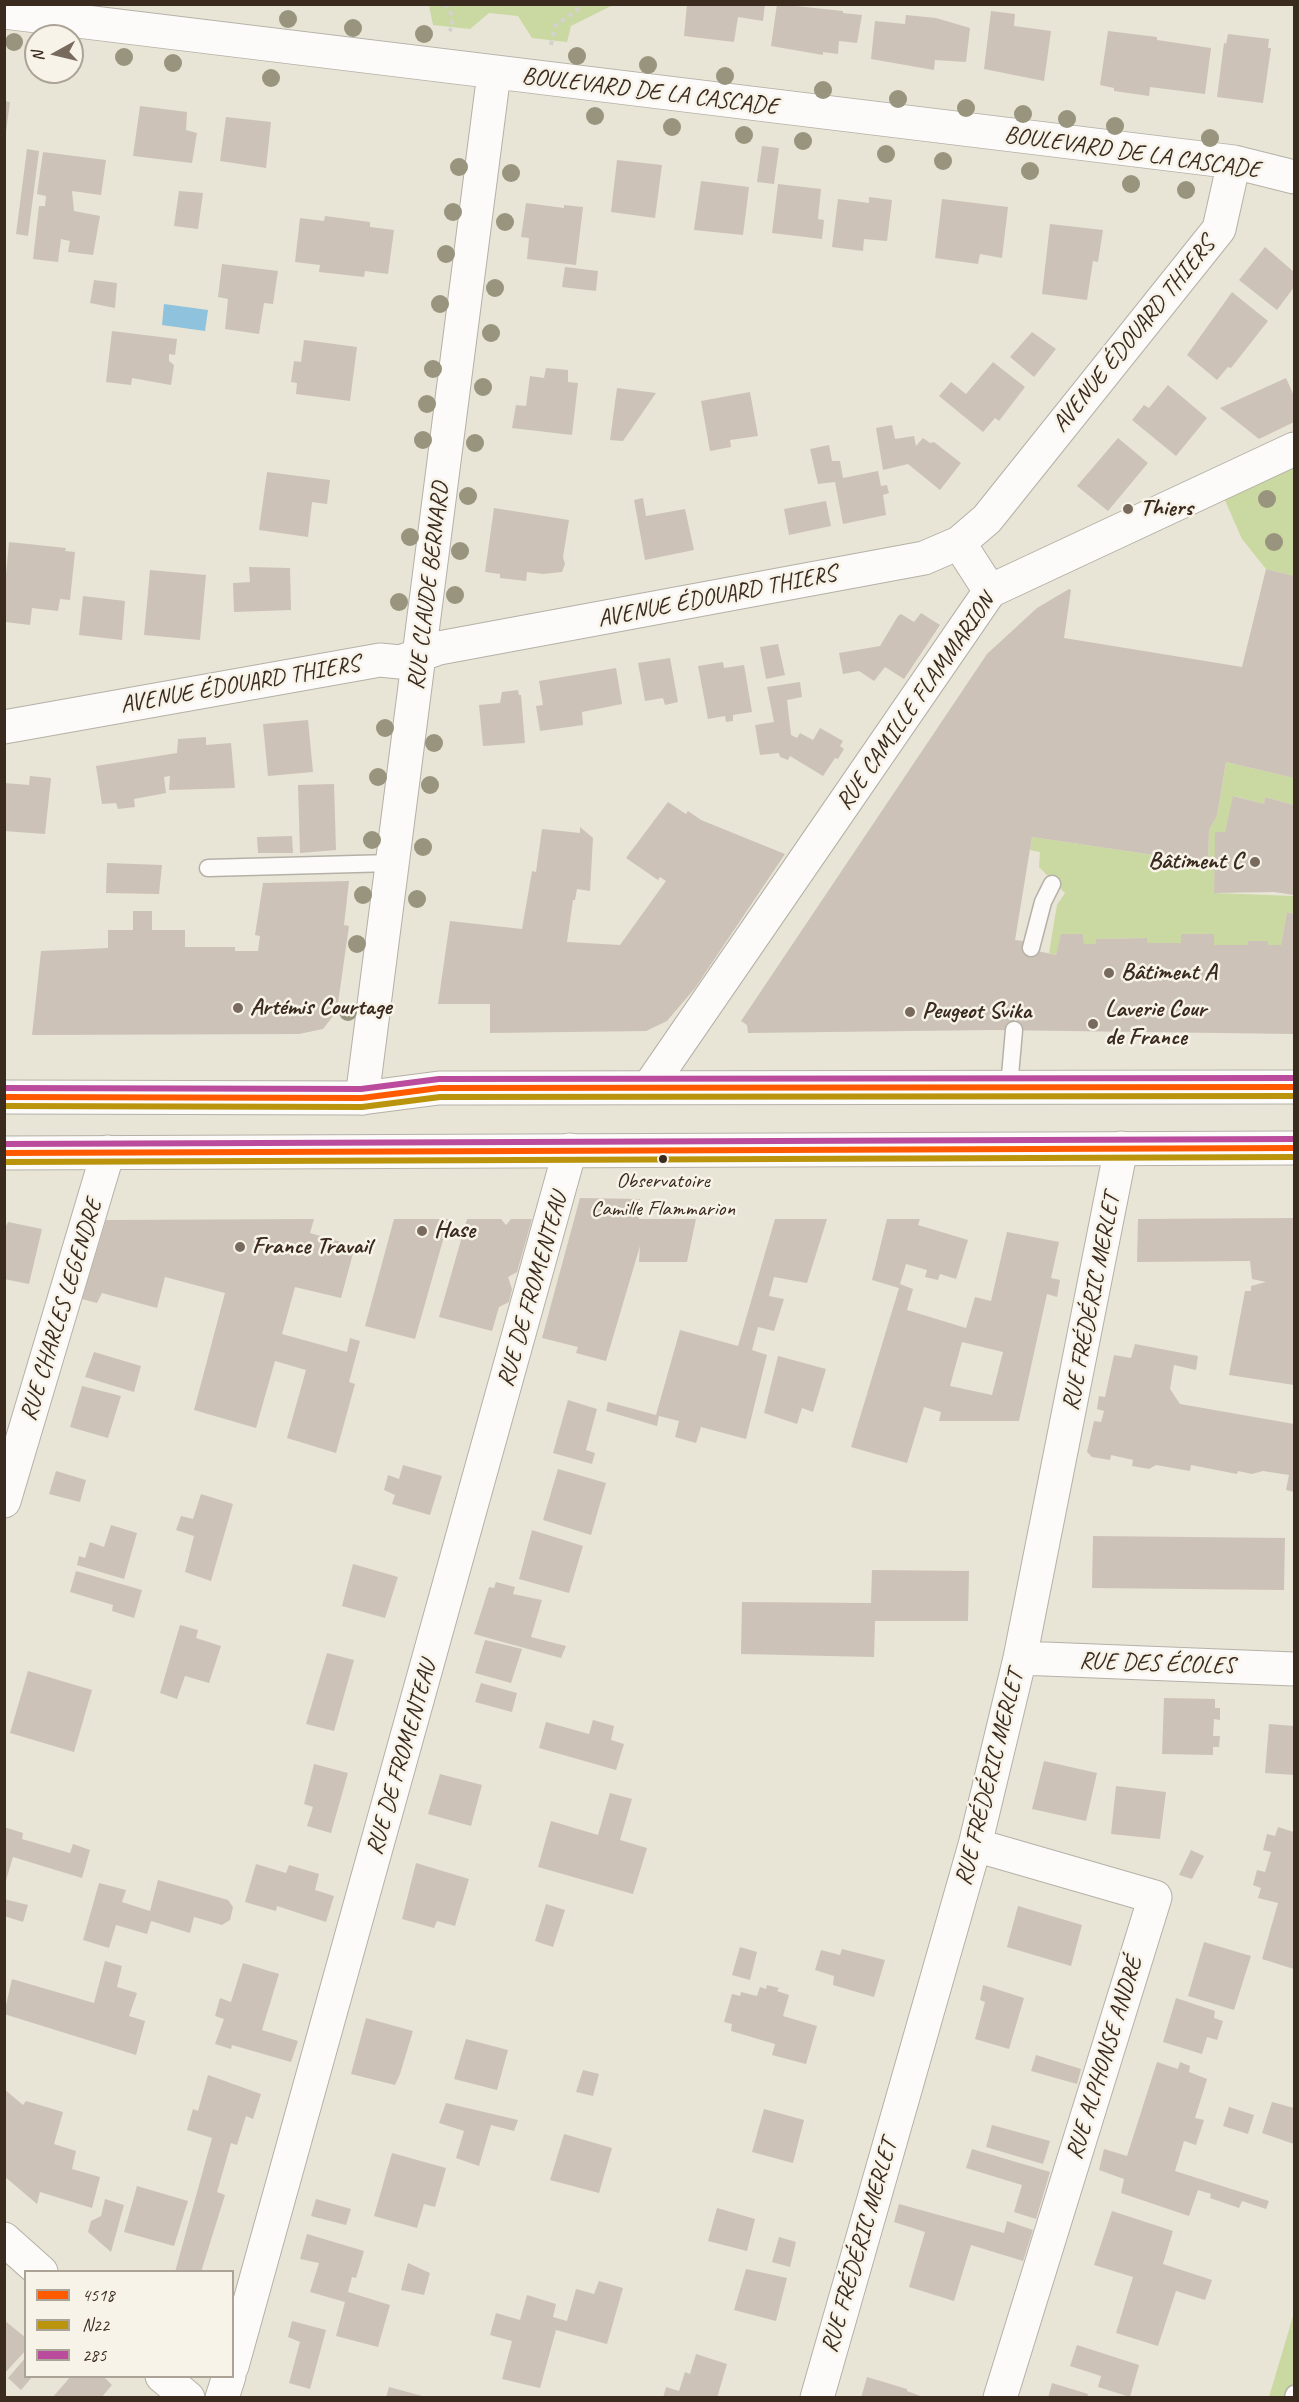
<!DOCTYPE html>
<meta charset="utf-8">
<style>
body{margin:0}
#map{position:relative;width:1299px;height:2402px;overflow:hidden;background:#e8e4d6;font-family:Caveat,sans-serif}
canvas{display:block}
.frame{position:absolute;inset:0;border:6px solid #3b2a1e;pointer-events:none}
.legend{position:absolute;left:24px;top:2270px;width:210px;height:108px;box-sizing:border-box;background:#f7f3e8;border:2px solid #aca397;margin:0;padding:8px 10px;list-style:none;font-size:18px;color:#3b2a1e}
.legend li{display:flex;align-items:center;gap:12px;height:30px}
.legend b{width:30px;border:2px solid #aca397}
.north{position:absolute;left:24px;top:24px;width:60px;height:60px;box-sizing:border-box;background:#f7f3e8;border:2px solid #aca397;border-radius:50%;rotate:262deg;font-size:16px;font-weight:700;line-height:24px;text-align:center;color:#3b2a1e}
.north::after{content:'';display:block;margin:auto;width:21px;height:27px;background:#786b5e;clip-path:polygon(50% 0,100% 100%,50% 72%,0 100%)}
</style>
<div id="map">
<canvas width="1299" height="2402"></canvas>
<div class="frame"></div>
<ul class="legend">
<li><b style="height:8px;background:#ff5a00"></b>4518</li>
<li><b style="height:8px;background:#ba940c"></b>N22</li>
<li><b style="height:8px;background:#bb4b9c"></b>285</li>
</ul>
<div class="north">N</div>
</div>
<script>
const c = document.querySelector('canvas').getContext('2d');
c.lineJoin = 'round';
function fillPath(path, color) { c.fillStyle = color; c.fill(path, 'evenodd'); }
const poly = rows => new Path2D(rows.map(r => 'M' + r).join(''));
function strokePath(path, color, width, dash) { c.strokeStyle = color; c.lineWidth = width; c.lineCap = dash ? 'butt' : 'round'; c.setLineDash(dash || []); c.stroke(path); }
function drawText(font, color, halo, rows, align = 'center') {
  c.font = font + ' Caveat,sans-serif'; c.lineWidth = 5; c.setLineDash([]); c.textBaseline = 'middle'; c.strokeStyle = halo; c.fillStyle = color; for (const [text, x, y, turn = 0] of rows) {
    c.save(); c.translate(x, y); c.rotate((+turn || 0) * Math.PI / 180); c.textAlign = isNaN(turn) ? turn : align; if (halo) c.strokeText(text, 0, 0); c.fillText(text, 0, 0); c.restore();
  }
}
fillPath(poly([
 [429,5,613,5,571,26,567,42,532,38,518,16,489,13,470,29,433,25],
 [1294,465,1294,576,1266,569,1242,539,1224,498],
 [1226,762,1294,778,1294,805,1265,797,1264,804,1234,796,1225,832,1216,832,1214,893,1294,896,1294,914,1287,912,1281,945,1268,945,1268,941,1248,941,1248,945,1214,945,1214,934,1181,934,1181,943,1147,943,1147,938,1097,939,1096,944,1084,944,1083,934,1062,934,1056,955,1049,953,1057,905,1065,893,1039,867,1040,852,1030,850,1032,837,1208,863,1209,830,1217,816],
 [1294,2313,1294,2397,1269,2397]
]), '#cad8a1');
fillPath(poly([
 [164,304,208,310,205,331,162,325]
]), '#8ec2dd');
fillPath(poly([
 [687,4,765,4,763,21,738,17,734,42,684,36],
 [777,4,843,11,843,13,862,15,857,43,839,41,838,54,823,52,823,55,771,46],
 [991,11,1015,14,1014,26,1051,31,1044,81,984,69],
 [906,15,936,18,970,28,966,62,935,60,934,70,871,59,875,21,905,24],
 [1108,31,1157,37,1157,40,1211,48,1205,94,1150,87,1149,96,1114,91,1114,88,1100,85],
 [1228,34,1269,39,1268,48,1271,48,1263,103,1217,97,1224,43,1226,44],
 [4,101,10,102,6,132,4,132],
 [140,106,187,112,186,130,197,133,192,163,133,156],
 [226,117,271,122,266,168,220,161],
 [762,146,779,148,774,184,757,182],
 [27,149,39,151,28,236,16,234],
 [43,152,106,160,101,195,72,191,74,211,100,216,93,255,68,252,70,241,61,239,58,262,33,259,39,206,45,206,46,196,37,194],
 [617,160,662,165,655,218,611,212],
 [701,181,749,187,743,235,694,230],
 [778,184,821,189,818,219,824,220,822,239,772,233],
 [179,191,203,193,198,229,174,226],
 [869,197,892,200,887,241,864,239,863,251,832,247,838,199,869,203],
 [942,199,1008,207,1002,258,980,254,978,264,935,258],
 [526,203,564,208,564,205,583,207,576,265,527,259,529,238,521,237],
 [325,216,370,222,370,227,394,230,388,274,365,271,364,277,319,272,320,265,295,262,300,218,324,221],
 [1050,224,1103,230,1098,262,1093,261,1087,300,1042,294],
 [1265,247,1294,272,1294,287,1277,310,1239,280],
 [222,264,278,271,273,304,264,303,259,334,225,329,228,299,218,297],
 [565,267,598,271,596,291,562,287],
 [94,280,117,283,115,308,90,303],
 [1232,292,1268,321,1231,368,1228,367,1217,380,1187,355],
 [112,331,177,339,175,355,169,354,169,361,174,365,171,385,132,378,131,385,106,382],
 [1032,332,1056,349,1034,377,1010,357],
 [304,340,357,347,350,401,296,394,297,383,291,382,294,361,301,362],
 [993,362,1025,387,999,421,995,418,983,432,939,396,951,382,966,394],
 [546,368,568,370,568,382,578,383,572,435,512,428,516,405,526,406,530,376,544,378],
 [1286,378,1294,396,1294,422,1259,439,1220,408],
 [1168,385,1207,418,1176,456,1132,420,1144,405,1149,408],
 [617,388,656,393,623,441,610,440],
 [750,392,758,436,730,440,731,447,710,451,701,401],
 [892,425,895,439,914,436,916,446,923,438,930,443,934,442,961,463,940,490,908,464,883,470,876,428],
 [1118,438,1148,463,1108,511,1077,486],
 [829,445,832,461,840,461,843,478,878,471,881,486,887,485,889,493,883,495,886,515,843,524,835,482,818,484,810,449],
 [267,472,330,480,327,504,312,502,308,537,259,530],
 [643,498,646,516,685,509,694,550,645,560,634,500],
 [826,501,831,526,789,535,784,509],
 [494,508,569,520,563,557,565,564,562,572,543,574,527,572,526,581,500,578,500,574,485,572],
 [9,542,66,548,65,551,75,552,70,600,60,599,58,611,32,608,30,625,5,622,5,585],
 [249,567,290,568,291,610,234,612,233,583,250,582],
 [1266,569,1294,576,1294,778,1226,762,1217,816,1209,830,1208,863,1032,837,1015,940,1031,942,1028,949,1056,955,1061,934,1083,934,1084,944,1096,944,1096,939,1147,938,1147,943,1181,943,1181,934,1214,934,1214,945,1248,945,1248,941,1268,941,1268,945,1281,945,1287,912,1294,914,1294,1034,992,1030,748,1033,747,1025,741,1021,987,654,1037,608,1069,589,1071,590,1064,638,1242,667],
 [150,570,206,575,200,640,144,635],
 [83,596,125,601,122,640,79,635],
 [921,613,940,625,904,679,885,667,874,681,859,671,843,674,839,653,880,646,898,616,901,614,914,622],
 [778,644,785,675,766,679,760,647],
 [670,658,678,702,665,705,663,698,645,701,638,663],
 [723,662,724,668,744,665,752,712,733,715,733,721,726,722,725,716,708,719,698,666],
 [616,668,622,704,582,712,583,725,540,731,536,706,543,705,539,681],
 [800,682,802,697,787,700,791,735,797,738,800,733,813,740,820,728,843,741,840,746,844,749,838,759,835,758,823,776,790,756,788,760,780,757,779,753,760,755,755,725,774,722,767,687],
 [518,690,519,695,521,695,525,743,483,746,479,705,500,703,502,692],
 [308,720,313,772,268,776,263,724],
 [206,737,206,745,231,743,235,788,169,790,170,776,164,777,166,793,134,799,135,807,118,809,116,803,102,804,96,766,177,753,178,739],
 [30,776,51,778,45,834,4,831,4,783,29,785],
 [334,784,336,850,300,853,298,785],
 [1233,796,1264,804,1265,797,1294,805,1294,895,1274,892,1214,893,1215,832,1225,832],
 [668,802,686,814,688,811,701,820,785,854,695,988,667,1021,646,1031,490,1033,490,1004,438,1004,450,921,522,929,532,871,536,872,542,829,580,833,580,827,593,838,590,891,577,889,575,900,573,900,567,942,620,945,666,881,660,877,658,880,626,858],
 [292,836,293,853,258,853,257,837],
 [107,863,162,865,159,894,106,893],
 [349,881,344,925,349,926,338,1003,333,1002,333,1016,323,1029,299,1034,32,1035,41,951,108,948,108,930,133,930,133,911,152,911,152,930,185,930,185,947,235,947,235,951,258,951,260,936,255,935,263,883],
 [580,1198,640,1199,639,1219,696,1219,687,1262,639,1262,640,1246,606,1361,576,1353,578,1347,542,1338],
 [1294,1218,1294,1385,1229,1375,1245,1291,1251,1291,1251,1286,1266,1282,1252,1279,1250,1261,1137,1262,1138,1219],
 [314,1219,310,1233,355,1246,341,1298,295,1287,282,1334,347,1352,350,1338,360,1341,349,1382,355,1384,336,1453,287,1438,306,1370,275,1361,256,1428,194,1410,225,1293,165,1277,157,1308,102,1293,97,1303,82,1299,106,1220],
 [394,1219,449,1219,415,1339,365,1326],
 [467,1219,501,1219,506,1225,511,1219,532,1219,517,1272,508,1277,512,1289,509,1302,499,1307,492,1331,439,1317],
 [775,1219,827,1219,807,1283,774,1277,769,1296,784,1299,774,1331,758,1327,752,1350,767,1355,746,1439,701,1427,696,1443,675,1437,679,1421,659,1416,657,1426,606,1411,608,1402,656,1415,680,1330,738,1346],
 [887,1219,920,1219,918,1225,968,1240,956,1279,940,1274,938,1280,925,1277,927,1270,906,1264,900,1284,913,1289,907,1310,966,1328,975,1297,991,1301,1007,1232,1059,1242,1051,1278,1060,1280,1057,1297,1047,1294,1019,1421,939,1421,941,1412,924,1407,907,1463,851,1447,899,1288,872,1280],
 [962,1342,1003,1352,992,1395,950,1386],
 [8,1222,42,1229,29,1284,4,1279,4,1230],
 [1135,1344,1198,1356,1196,1370,1174,1365,1170,1389,1180,1404,1294,1424,1294,1492,1286,1490,1289,1475,1263,1471,1252,1474,1238,1471,1237,1474,1191,1465,1190,1471,1156,1465,1149,1469,1132,1466,1133,1460,1111,1455,1110,1460,1092,1457,1087,1452,1094,1421,1101,1422,1104,1411,1097,1409,1099,1396,1105,1397,1114,1355,1131,1358],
 [94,1352,141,1366,134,1392,85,1377],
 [778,1356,826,1369,813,1412,802,1408,797,1424,764,1413],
 [82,1386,121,1396,108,1438,70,1427],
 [568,1400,597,1409,586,1450,595,1453,592,1464,553,1453],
 [403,1465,442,1476,430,1515,392,1504,395,1495,384,1490,388,1475,399,1479],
 [558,1469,606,1483,591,1535,543,1520],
 [56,1471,86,1480,80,1502,49,1494],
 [201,1494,233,1504,211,1581,185,1572,194,1536,176,1530,181,1516,193,1519],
 [111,1525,137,1533,124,1579,77,1565,79,1556,85,1558,90,1542,104,1547],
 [532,1530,583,1546,569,1593,519,1579],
 [1093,1536,1285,1538,1284,1590,1092,1588],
 [353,1564,398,1577,385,1618,342,1606],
 [872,1570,969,1571,968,1621,875,1621,874,1657,741,1654,742,1602,871,1603],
 [76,1571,142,1590,134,1618,112,1611,113,1605,70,1592],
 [496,1582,515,1587,513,1594,542,1600,531,1637,566,1646,561,1658,474,1634,489,1587,494,1588],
 [180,1625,198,1630,196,1638,221,1646,209,1683,185,1676,177,1699,160,1693],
 [485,1640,522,1649,511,1683,475,1673],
 [327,1653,354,1660,334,1731,306,1724],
 [28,1671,92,1690,74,1752,10,1733],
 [481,1683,517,1693,512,1712,475,1702],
 [1164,1698,1215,1699,1215,1708,1220,1708,1220,1720,1214,1719,1213,1736,1220,1736,1219,1747,1213,1747,1213,1755,1162,1754],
 [593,1720,614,1726,611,1740,624,1744,616,1770,539,1748,546,1722,589,1734],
 [1269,1724,1294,1726,1294,1775,1265,1773],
 [1044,1761,1097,1773,1086,1821,1032,1809],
 [314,1764,348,1773,331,1833,307,1826,313,1807,304,1804],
 [440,1774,482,1785,471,1826,428,1814],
 [1116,1786,1166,1792,1160,1839,1111,1834],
 [610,1793,632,1799,620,1840,647,1848,633,1894,538,1867,551,1821,598,1835],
 [4,1827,23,1833,22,1839,70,1853,73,1844,90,1850,82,1878,13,1857,4,1887],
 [1278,1827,1294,1832,1294,1969,1262,1959,1278,1903,1258,1898,1261,1888,1253,1885,1257,1870,1265,1872,1271,1852,1263,1850,1267,1834,1275,1836],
 [1191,1850,1204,1856,1192,1879,1179,1875],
 [416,1863,469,1879,455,1926,437,1921,434,1928,402,1919],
 [256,1864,286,1873,289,1865,319,1874,315,1890,334,1896,326,1922,277,1906,276,1911,245,1902],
 [158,1880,228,1900,233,1907,230,1920,222,1925,194,1917,190,1933,151,1921,147,1934,116,1925,109,1948,83,1940,99,1883,126,1890,122,1902,150,1911],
 [4,1899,28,1905,23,1922,4,1916],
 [546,1904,565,1910,553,1947,535,1941],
 [1018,1906,1082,1925,1071,1966,1007,1947],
 [1204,1942,1251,1956,1234,2010,1188,1996],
 [740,1947,757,1952,750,1980,732,1975],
 [842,1949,885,1960,874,1997,833,1985,834,1976,815,1970,821,1950,840,1955],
 [105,1961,122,1966,117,1987,137,1993,129,2016,145,2021,136,2055,4,2014,12,1979,94,2003],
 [243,1963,279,1974,262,2030,298,2041,291,2062,232,2045,231,2049,215,2044,224,2019,215,2016,220,1998,231,2002],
 [767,1985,779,1988,777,1991,789,1995,783,2016,817,2026,806,2064,772,2055,775,2044,731,2031,732,2024,724,2022,732,1994,740,1996,741,1992,757,1996,760,1987,766,1989],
 [983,1985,1024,1998,1009,2049,975,2039,985,2002,980,2000],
 [1176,1998,1215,2011,1214,2018,1223,2021,1217,2040,1207,2037,1202,2054,1163,2042],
 [366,2018,413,2031,400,2074,395,2085,351,2074],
 [466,2039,508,2050,497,2090,454,2079],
 [1036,2055,1081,2069,1077,2084,1031,2071],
 [1157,2062,1178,2069,1180,2062,1190,2066,1189,2072,1207,2079,1195,2118,1204,2120,1196,2145,1184,2141,1175,2171,1269,2201,1266,2209,1242,2201,1239,2208,1210,2198,1211,2194,1198,2190,1189,2216,1121,2193,1124,2179,1099,2170,1104,2149,1127,2156],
 [583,2070,599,2074,593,2096,576,2092],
 [208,2075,261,2094,253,2119,246,2116,237,2145,231,2143,217,2192,225,2195,201,2272,175,2272,212,2138,187,2130,193,2109,198,2111],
 [4,2089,23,2105,26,2101,63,2112,54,2144,76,2151,72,2169,100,2177,92,2208,40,2192,37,2204,4,2176],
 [1272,2102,1294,2108,1294,2144,1262,2133],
 [446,2103,518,2120,514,2131,491,2125,479,2166,456,2158,464,2131,439,2123],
 [1229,2107,1254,2115,1248,2134,1223,2126],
 [764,2109,804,2120,793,2163,752,2152],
 [992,2125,1050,2141,1043,2164,986,2147],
 [564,2134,612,2148,599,2193,550,2180],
 [972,2149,1050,2172,1036,2219,1014,2212,1022,2185,966,2168],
 [392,2153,446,2168,435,2207,424,2204,417,2228,374,2216],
 [137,2186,188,2201,174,2246,124,2232],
 [105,2199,124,2205,111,2252,88,2232,91,2221,101,2216],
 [316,2199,351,2209,346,2225,311,2216],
 [899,2204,1004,2233,1007,2221,1033,2230,1023,2261,971,2245,954,2301,909,2287,925,2232,894,2222],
 [717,2208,755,2219,747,2251,708,2241],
 [1112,2211,1173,2231,1163,2264,1212,2280,1205,2300,1176,2291,1158,2346,1116,2333,1133,2277,1094,2265],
 [307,2234,364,2251,356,2278,352,2277,348,2292,390,2305,378,2347,336,2336,345,2302,310,2292,319,2263,300,2259],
 [779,2237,796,2242,790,2267,772,2262],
 [408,2263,430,2273,424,2295,401,2290],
 [746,2269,787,2278,776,2321,734,2310],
 [599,2281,623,2288,607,2344,556,2330,540,2388,502,2379,512,2341,490,2335,496,2313,520,2320,527,2295,556,2304,553,2317,567,2321,576,2289,594,2294],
 [4,2320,26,2338,26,2350,4,2374],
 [292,2321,326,2330,310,2389,289,2383,300,2342,288,2337],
 [1077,2345,1139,2365,1130,2397,1098,2387,1101,2376,1070,2366],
 [696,2354,727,2364,717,2398,663,2398,666,2387,679,2391,685,2372,690,2374],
 [26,2357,26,2376,33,2376,21,2390,8,2378],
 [71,2376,103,2376,112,2385,101,2398,52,2398],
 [867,2377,907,2389,907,2391,926,2398,861,2398],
 [1052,2383,1088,2394,1087,2398,1048,2398],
 [389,2387,426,2397,426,2398,386,2398]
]), '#cdc2b7');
const lane = poly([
 [208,868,392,863],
 [1031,948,1043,902,1052,884],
 [1009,1087,1014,1030],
 [1293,2398,1294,2394]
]);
const street = poly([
 [4,12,1234,162,1294,177],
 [959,543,990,591],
 [4,727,380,660,400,662,439,648,924,558,959,543,987,519,1219,229,1234,162],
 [649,1087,990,591,1294,449],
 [362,1098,494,73],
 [4,1501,108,1152],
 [1020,1658,1294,1669],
 [975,1845,1155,1897,1000,2398],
 [232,2366,570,1150],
 [222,2398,229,2376],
 [817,2398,975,1845,1020,1658,1121,1148]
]);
const secondary = poly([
 [4,2239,41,2272],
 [162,2376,188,2398]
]);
const primary = poly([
 [4,1097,362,1098,439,1088,467,1088,1294,1087],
 [4,1153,1294,1148]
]);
strokePath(lane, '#b5b1a7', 19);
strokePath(street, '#b5b1a7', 35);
strokePath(secondary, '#b5b1a7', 35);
strokePath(primary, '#b5b1a7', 35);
strokePath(poly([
 [445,4,450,10,453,27,449,31],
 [551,45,555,26,585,4]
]), '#d4d2ce', 4, [4.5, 4.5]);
strokePath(lane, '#fcfbf9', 16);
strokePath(street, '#fcfbf9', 33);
strokePath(secondary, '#fcfbf9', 33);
strokePath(primary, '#fcfbf9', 33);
strokePath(poly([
 [4,1097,362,1098,439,1088,1294,1087],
 [4,1153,1294,1148]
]), '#ff5a00', 6);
strokePath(poly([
 [4,1106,362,1107,440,1097,1294,1096],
 [4,1162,1294,1157]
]), '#ba940c', 6);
strokePath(poly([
 [4,1088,361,1089,439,1079,1294,1078],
 [4,1144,1294,1139]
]), '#bb4b9c', 6);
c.fillStyle = '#99947d';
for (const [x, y] of [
 [288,19],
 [353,28],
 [424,34],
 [14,42],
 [577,56],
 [124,57],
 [173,63],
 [648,65],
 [725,76],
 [271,78],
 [823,90],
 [898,99],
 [966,108],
 [1023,114],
 [595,116],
 [1067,119],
 [1115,126],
 [672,127],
 [744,135],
 [1210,138],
 [803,141],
 [886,154],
 [943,161],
 [459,167],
 [1030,171],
 [511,173],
 [1131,184],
 [1186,190],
 [453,212],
 [505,222],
 [446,254],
 [495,288],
 [440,304],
 [491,333],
 [433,369],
 [483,387],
 [427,404],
 [423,440],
 [475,443],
 [468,496],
 [1267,499],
 [410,537],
 [1274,542],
 [460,551],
 [455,595],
 [399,602],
 [385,728],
 [434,743],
 [378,777],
 [430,785],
 [372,840],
 [423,847],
 [363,895],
 [417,899],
 [357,944],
 [348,1012]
]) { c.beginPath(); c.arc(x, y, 9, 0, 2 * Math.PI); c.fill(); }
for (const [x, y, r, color] of [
 [1128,509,6,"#786b5e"],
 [1255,862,6,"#786b5e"],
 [1109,973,6,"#786b5e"],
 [238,1008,6,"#786b5e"],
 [910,1012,6,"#786b5e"],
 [1093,1024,6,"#786b5e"],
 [663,1159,5,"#3b2a1e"],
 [422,1231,6,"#786b5e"],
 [240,1247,6,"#786b5e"]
]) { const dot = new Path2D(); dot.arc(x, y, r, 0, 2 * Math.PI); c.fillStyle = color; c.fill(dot); strokePath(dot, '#f7f3e8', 2); }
drawText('22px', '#3b2a1e', '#f7f3e8', [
 ["Observatoire",663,1181],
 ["Camille Flammarion",663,1209]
]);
drawText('24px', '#3b2a1e', '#f7f3e8', [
 ["BOULEVARD DE LA CASCADE",650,92,7],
 ["BOULEVARD DE LA CASCADE",1132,153,8],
 ["AVENUE ÉDOUARD THIERS",1134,335,-51],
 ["RUE CLAUDE BERNARD",429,586,-83],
 ["AVENUE ÉDOUARD THIERS",717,597,-11],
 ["AVENUE ÉDOUARD THIERS",240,685,-10],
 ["RUE CAMILLE FLAMMARION",916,702,-55],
 ["RUE DE FROMENTEAU",533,1290,-74],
 ["RUE FRÉDÉRIC MERLET",1092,1302,-79],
 ["RUE CHARLES LEGENDRE",62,1310,-73],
 ["RUE DES ÉCOLES",1157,1664,2],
 ["RUE DE FROMENTEAU",402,1758,-74],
 ["RUE FRÉDÉRIC MERLET",990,1778,-76],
 ["RUE ALPHONSE ANDRÉ",1105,2058,-73],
 ["RUE FRÉDÉRIC MERLET",860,2246,-74]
]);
drawText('bold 24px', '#3b2a1e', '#f7f3e8', [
 ["Thiers",1140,509],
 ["Bâtiment C",1243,862,"right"],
 ["Bâtiment A",1121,973],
 ["Artémis Courtage",250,1008],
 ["Laverie Cour",1105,1010],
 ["de France",1105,1038],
 ["Peugeot Svika",922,1012],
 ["Hase",434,1231],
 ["France Travail",252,1247]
], 'left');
</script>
